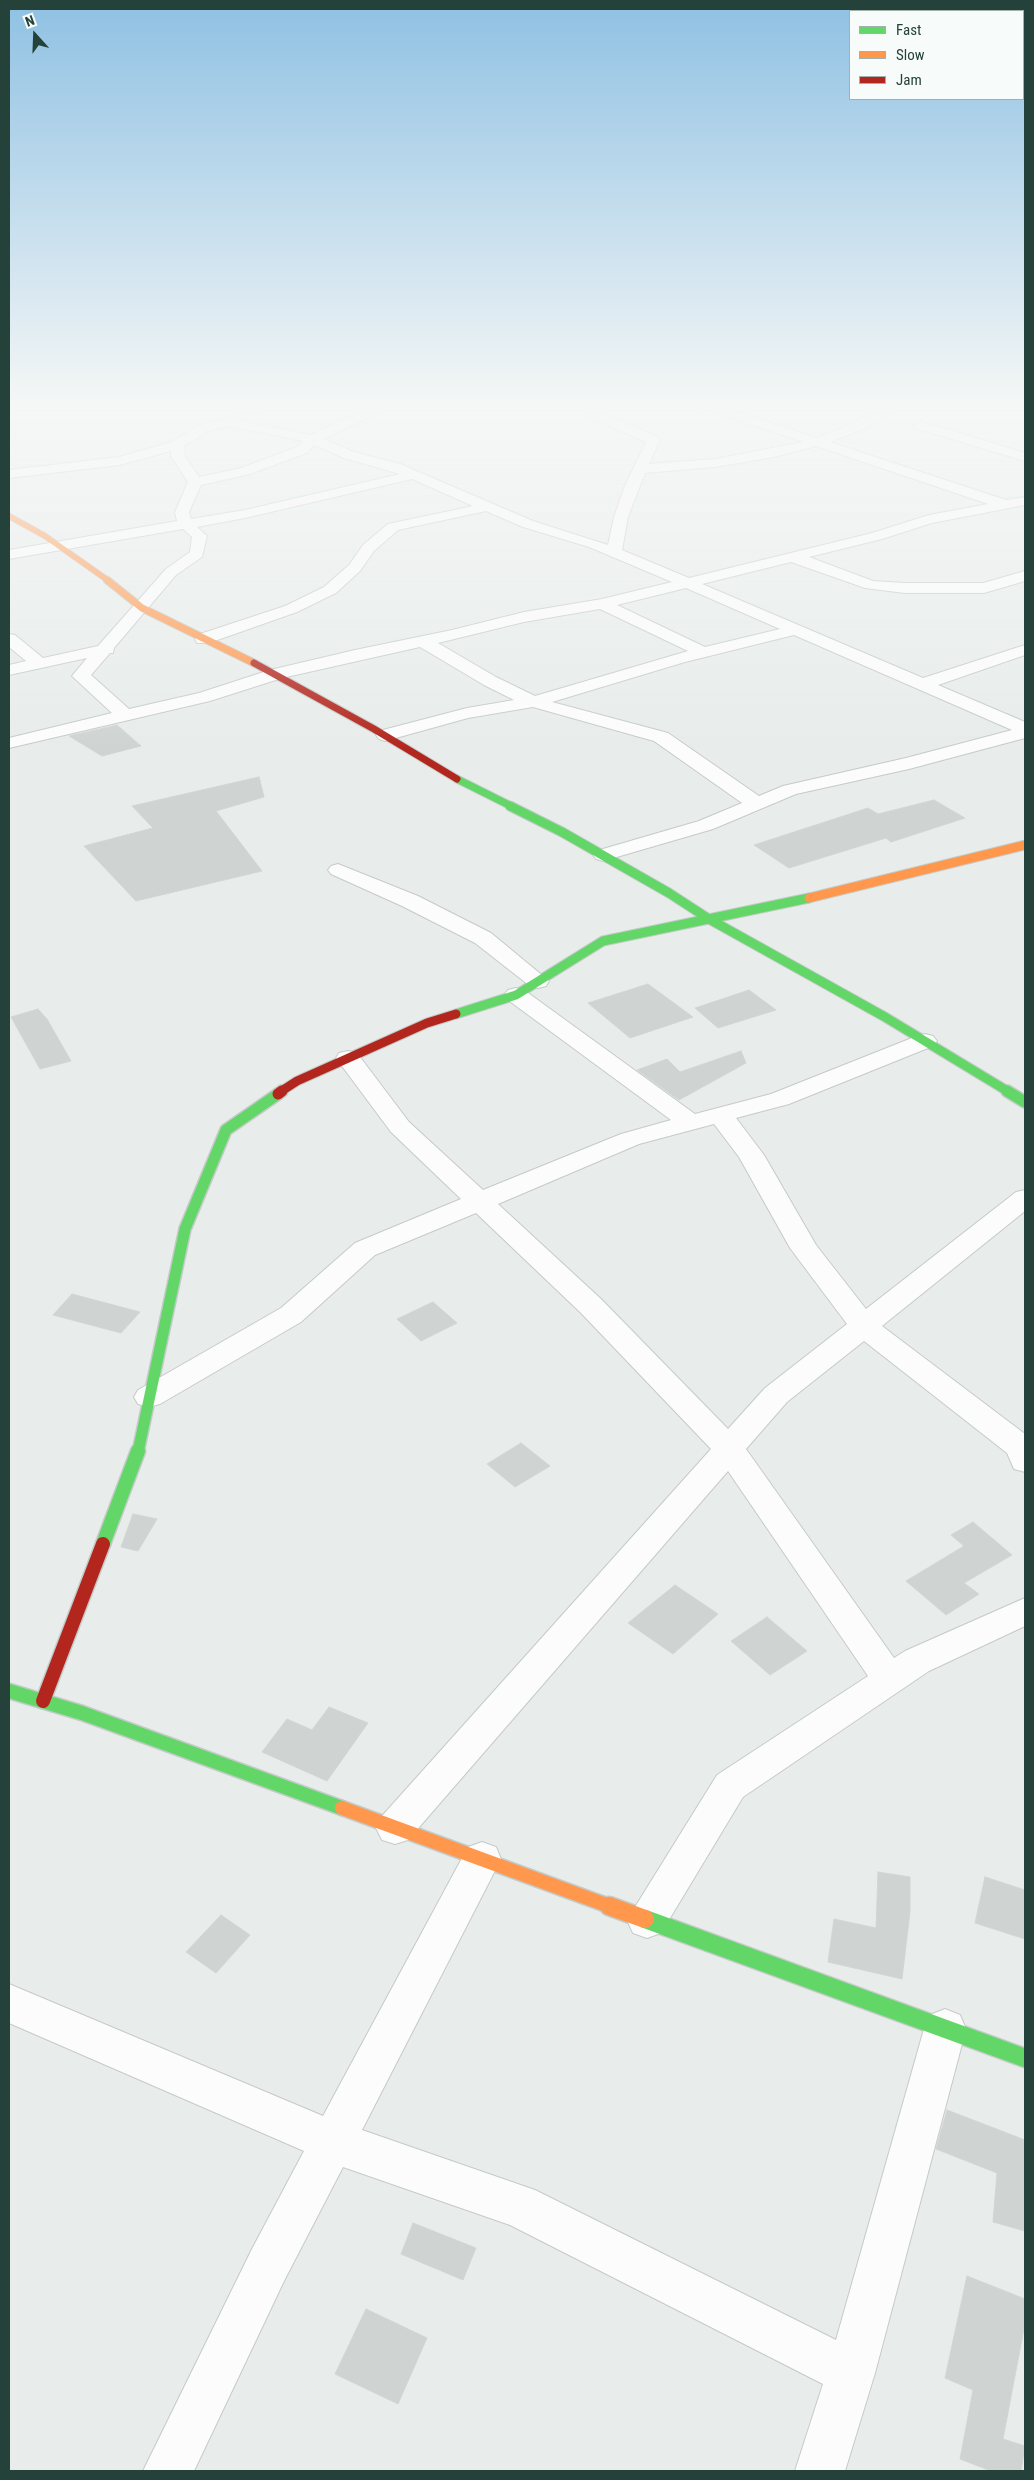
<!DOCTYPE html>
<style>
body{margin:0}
#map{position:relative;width:1034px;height:2480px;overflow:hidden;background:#e8edeb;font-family:"Roboto Condensed",sans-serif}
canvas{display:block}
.frame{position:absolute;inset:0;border:10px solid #24423a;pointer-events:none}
.legend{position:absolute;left:849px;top:10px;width:175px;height:90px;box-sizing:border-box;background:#f7fbf9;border:1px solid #a3b1ad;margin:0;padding:6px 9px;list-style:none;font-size:15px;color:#24423a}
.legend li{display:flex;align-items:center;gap:10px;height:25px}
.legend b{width:25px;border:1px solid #a3b1ad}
.north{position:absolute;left:10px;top:10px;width:50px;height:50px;-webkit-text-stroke:4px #f7fbf9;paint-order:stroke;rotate:340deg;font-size:14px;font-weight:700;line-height:20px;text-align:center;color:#24423a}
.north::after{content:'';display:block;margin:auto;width:18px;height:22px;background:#24423a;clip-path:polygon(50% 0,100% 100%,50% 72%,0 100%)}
</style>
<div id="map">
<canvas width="1034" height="2480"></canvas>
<div class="frame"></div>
<ul class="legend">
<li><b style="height:6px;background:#63d668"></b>Fast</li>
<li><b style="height:6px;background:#ff974d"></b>Slow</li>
<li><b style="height:6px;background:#b3261e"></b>Jam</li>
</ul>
<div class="north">N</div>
</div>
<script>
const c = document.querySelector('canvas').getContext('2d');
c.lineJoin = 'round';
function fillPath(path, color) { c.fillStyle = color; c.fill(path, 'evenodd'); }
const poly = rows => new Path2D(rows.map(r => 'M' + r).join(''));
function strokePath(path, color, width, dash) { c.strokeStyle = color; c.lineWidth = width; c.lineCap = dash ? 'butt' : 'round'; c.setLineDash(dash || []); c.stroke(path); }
const building = poly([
 [117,725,141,746,102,756,69,736,117,725],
 [259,777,264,797,216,811,262,871,136,901,84,846,153,828,132,806,259,777],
 [934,800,965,818,891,842,886,838,789,868,754,845,868,808,878,814,934,800],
 [648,984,693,1017,630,1038,588,1003,648,984],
 [749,990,776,1010,718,1028,695,1008,749,990],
 [38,1009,47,1019,71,1061,40,1069,11,1017,38,1009],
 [741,1051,746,1063,679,1100,637,1070,667,1059,680,1072,741,1051],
 [72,1294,140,1312,121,1333,53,1315,72,1294],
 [433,1302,457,1323,421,1341,397,1319,433,1302],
 [521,1443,550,1466,515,1487,487,1464,521,1443],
 [133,1514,157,1519,138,1551,121,1547,133,1514],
 [973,1522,1012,1555,964,1583,979,1594,946,1615,906,1581,964,1546,951,1535,973,1522],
 [675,1585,718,1614,673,1654,628,1623,675,1585],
 [767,1617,807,1651,770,1675,731,1641,767,1617],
 [329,1707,368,1723,327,1781,262,1752,287,1719,312,1730,329,1707],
 [878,1872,910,1877,910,1912,902,1979,828,1962,834,1919,876,1928,878,1872],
 [985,1877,1025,1890,1025,1939,975,1923,985,1877],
 [221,1915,250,1935,216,1973,186,1952,221,1915],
 [947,2110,1025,2140,1025,2231,993,2222,997,2173,936,2149,947,2110],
 [413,2223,476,2248,463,2280,401,2254,413,2223],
 [967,2276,1025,2299,1025,2323,1003,2439,1025,2446,1021,2471,991,2471,960,2459,973,2390,945,2378,967,2276],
 [366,2309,427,2338,398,2404,335,2374,366,2309]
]);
fillPath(building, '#cfd4d2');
strokePath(building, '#d1d6d4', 1);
const street = poly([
 [255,402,270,402,241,421,311,435,370,407,377,402,390,402,378,413,323,439,354,452,400,464,533,521,608,545,614,517,624,488,646,442,596,420,573,402,587,402,604,414,658,437,660,440,649,464,715,459,803,442,693,405,691,402,709,402,817,438,856,422,886,402,899,402,884,416,866,428,830,442,1006,500,1025,497,1025,505,932,523,882,539,809,557,873,581,905,583,983,583,1025,571,1025,581,984,593,905,593,865,588,791,562,702,584,923,678,1025,645,1025,655,938,685,1025,722,1025,738,909,769,796,794,713,829,603,861,596,859,593,855,596,851,699,821,742,803,654,741,533,707,468,718,385,741,379,739,376,735,379,731,467,708,514,700,484,685,420,647,282,678,210,701,9,748,9,738,112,713,72,676,87,658,9,675,9,665,26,661,9,647,9,634,15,635,43,658,98,646,166,569,190,552,192,537,183,529,9,559,9,550,177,521,175,512,188,482,171,456,171,451,120,465,9,478,9,470,119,457,172,442,199,425,225,419,255,402],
 [229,426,303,441,297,447,241,468,199,477,185,456,184,446,208,431,229,426],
 [314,445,344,458,400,474,245,510,191,519,189,512,201,485,250,474,307,453,314,445],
 [816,446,988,504,929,515,872,533,689,578,622,550,628,517,645,473,715,467,774,457,816,446],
 [412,479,473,506,388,524,363,545,349,565,324,587,285,606,197,635,195,639,197,643,209,643,297,612,336,593,360,571,374,551,398,530,486,511,523,527,589,547,672,582,602,599,524,612,452,630,355,650,270,670,199,693,129,709,91,675,110,653,113,653,114,648,176,575,202,557,207,536,197,527,245,518,412,479],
 [686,588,780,629,705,647,617,605,686,588],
 [600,609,688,651,535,696,496,677,438,643,524,622,600,609],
 [794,635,1012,730,906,758,783,786,759,796,668,733,552,702,685,662,794,635],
 [920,421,1025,453,1025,461,915,428,914,425,920,421],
 [338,864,418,896,491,933,549,981,546,986,538,988,530,986,475,943,402,906,331,874,328,870,331,866,338,864],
 [516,988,524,990,695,1114,771,1094,917,1036,925,1034,933,1036,937,1041,933,1046,789,1104,736,1118,764,1155,816,1245,866,1309,1016,1192,1025,1190,1025,1211,882,1326,1025,1434,1025,1472,1014,1469,1007,1453,864,1341,787,1402,746,1449,894,1658,905,1651,1025,1598,1025,1626,929,1671,743,1797,661,1933,647,1938,633,1933,627,1920,717,1775,868,1676,728,1471,408,1840,395,1844,382,1840,376,1828,382,1816,711,1449,581,1313,476,1213,375,1255,301,1322,160,1404,149,1407,138,1404,134,1397,138,1390,281,1308,355,1243,461,1199,391,1132,336,1058,339,1053,348,1051,357,1053,409,1122,483,1190,621,1134,671,1120,508,1000,504,995,508,990,516,988],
 [714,1124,739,1157,790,1248,847,1324,765,1388,728,1429,601,1299,498,1204,639,1144,714,1124],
 [482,1842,496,1847,501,1859,362,2130,535,2190,836,2340,924,2029,930,2015,945,2009,960,2015,966,2029,875,2373,845,2471,795,2471,823,2384,510,2225,343,2167,284,2281,194,2471,143,2471,252,2249,304,2151,9,2023,9,1984,323,2116,468,1847,482,1842]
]);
const fastFar4 = poly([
 [457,779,513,807]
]);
const fastFar3 = poly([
 [510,806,562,832,669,893,709,919,885,1017,1009,1092],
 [456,1014,516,995,603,941,809,898]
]);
const fastFar2 = poly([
 [1007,1091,1025,1102],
 [138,1452,185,1229,226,1130,278,1094]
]);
const fastFar1 = poly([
 [103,1544,138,1451],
 [9,1691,82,1713,342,1808]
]);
const fast = poly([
 [645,1919,1025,2058]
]);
const slowFar4 = poly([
 [9,516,45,536,109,581]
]);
const slowFar3 = poly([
 [107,580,142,608,254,663]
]);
const slowFar2 = poly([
 [809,898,1025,845]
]);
const slowFar1 = poly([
 [342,1808,612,1907]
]);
const slow = poly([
 [609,1906,645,1919]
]);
const jamFar3 = poly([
 [254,663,374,729,457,779]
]);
const jamFar2 = poly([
 [280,1092,297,1081,427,1023,456,1014]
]);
const jamFar1 = poly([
 [278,1094,282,1091]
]);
const jam = poly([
 [43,1701,103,1544]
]);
strokePath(street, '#c5cac8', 2);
strokePath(fastFar4, '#c3cbc8', 9);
strokePath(fastFar3, '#c3cbc8', 11);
strokePath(fastFar2, '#c3cbc8', 14);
strokePath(fastFar1, '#c3cbc8', 17);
strokePath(fast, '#c3cbc8', 21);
strokePath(slowFar4, '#c3cbc8', 7);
strokePath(slowFar3, '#c3cbc8', 9);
strokePath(slowFar2, '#c3cbc8', 11);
strokePath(slowFar1, '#c3cbc8', 17);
strokePath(slow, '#c3cbc8', 21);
strokePath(jamFar3, '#c3cbc8', 9);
strokePath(jamFar2, '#c3cbc8', 11);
strokePath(jamFar1, '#c3cbc8', 14);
strokePath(jam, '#c3cbc8', 17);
fillPath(street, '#fcfcfc');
strokePath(fastFar4, '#63d668', 7);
strokePath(fastFar3, '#63d668', 9);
strokePath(fastFar2, '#63d668', 11);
strokePath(fastFar1, '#63d668', 14);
strokePath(fast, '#63d668', 18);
strokePath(slowFar4, '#ff974d', 5.5);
strokePath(slowFar3, '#ff974d', 7);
strokePath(slowFar2, '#ff974d', 9);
strokePath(slowFar1, '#ff974d', 14);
strokePath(slow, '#ff974d', 18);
strokePath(jamFar3, '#b3261e', 7);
strokePath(jamFar2, '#b3261e', 9);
strokePath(jamFar1, '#b3261e', 11);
strokePath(jam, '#b3261e', 14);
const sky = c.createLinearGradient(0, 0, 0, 749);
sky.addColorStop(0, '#8fc1e3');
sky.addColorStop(0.54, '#f5f7f6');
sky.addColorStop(1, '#f5f7f600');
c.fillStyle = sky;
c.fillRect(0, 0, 1034, 749);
</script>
